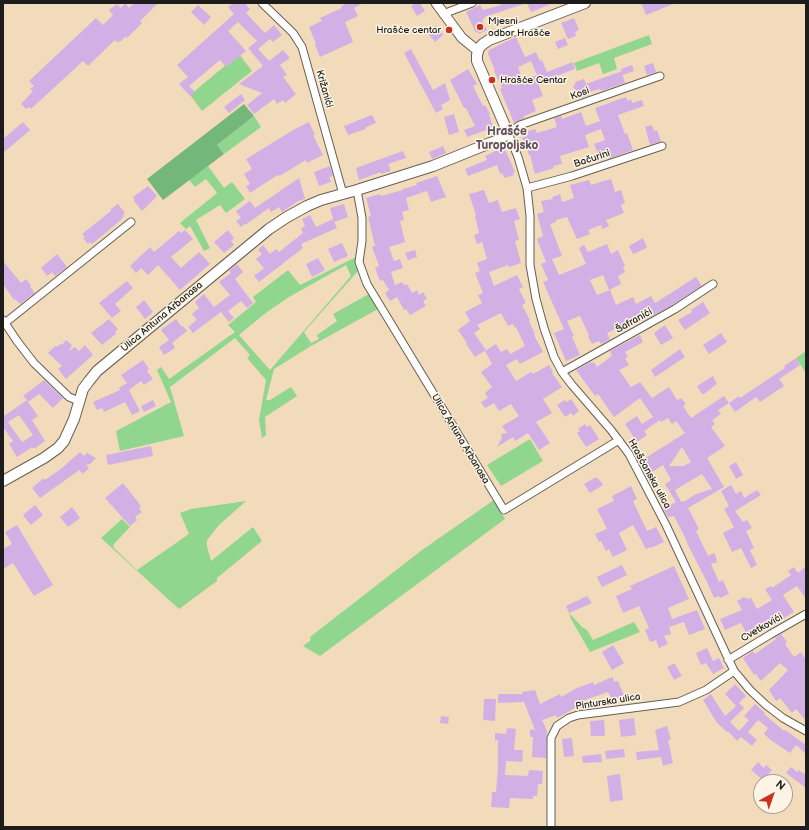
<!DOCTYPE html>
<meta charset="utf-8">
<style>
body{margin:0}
#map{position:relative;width:809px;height:830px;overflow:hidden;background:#f2dbbb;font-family:"Balsamiq Sans",sans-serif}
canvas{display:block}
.frame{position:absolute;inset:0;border:4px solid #1c1c1c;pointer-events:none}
.north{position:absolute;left:753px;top:774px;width:40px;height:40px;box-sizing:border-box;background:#fcf5e5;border:1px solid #a29e95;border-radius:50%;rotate:40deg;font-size:11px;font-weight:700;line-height:16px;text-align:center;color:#1c1c1c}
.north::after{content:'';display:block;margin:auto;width:14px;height:18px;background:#c8321e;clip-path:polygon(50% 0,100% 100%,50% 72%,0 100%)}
</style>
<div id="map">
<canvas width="809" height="830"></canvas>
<div class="frame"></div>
<div class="north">N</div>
</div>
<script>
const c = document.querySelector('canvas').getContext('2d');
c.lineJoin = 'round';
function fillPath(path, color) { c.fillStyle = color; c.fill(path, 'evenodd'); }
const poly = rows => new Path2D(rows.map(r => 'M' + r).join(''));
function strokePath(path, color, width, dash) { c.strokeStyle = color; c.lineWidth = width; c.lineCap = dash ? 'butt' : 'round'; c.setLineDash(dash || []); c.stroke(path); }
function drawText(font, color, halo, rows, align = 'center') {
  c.font = font + ' "Balsamiq Sans",sans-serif'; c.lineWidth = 3; c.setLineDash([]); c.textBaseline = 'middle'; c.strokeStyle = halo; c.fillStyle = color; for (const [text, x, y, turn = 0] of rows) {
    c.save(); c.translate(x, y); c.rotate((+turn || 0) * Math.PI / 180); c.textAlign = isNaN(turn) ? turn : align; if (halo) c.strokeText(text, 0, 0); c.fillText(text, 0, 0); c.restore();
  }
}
fillPath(poly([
 [649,35,652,44,614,58,617,69,603,74,599,63,577,71,574,63],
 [239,54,252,71,202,111,190,95],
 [254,116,261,127,224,154,217,145],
 [208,166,224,188,232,182,245,199,226,213,220,205,196,220,210,248,204,251,190,226,186,229,180,223,217,193,206,179,195,187,189,180],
 [356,257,355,265,358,271,304,332,311,343,319,339,317,335,337,321,333,314,369,294,378,309,311,346,274,369,266,400,270,400,291,387,297,396,265,417,266,435,262,438,259,420,266,380,247,358,250,355,235,338,170,387,184,436,120,451,116,431,171,402,157,370,161,367,169,379,235,332,228,325,256,302,253,297,288,270,300,285],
 [346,265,351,276,270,370,239,335,267,312,289,297],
 [806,351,806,373,796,358],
 [530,439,543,461,501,486,487,465],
 [494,500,505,519,320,656,303,646,311,640,310,637,422,550],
 [246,501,219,525,207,540,207,546,211,561,253,527,262,541,217,578,217,581,179,609,101,538,122,519,130,527,113,545,114,548,137,570,189,534,180,513,191,509],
 [569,613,582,627,587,630,593,640,634,622,640,632,590,652,571,619]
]), '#91d68f');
fillPath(poly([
 [244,104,254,116,217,145,224,154,163,200,147,179]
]), '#74b77a');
fillPath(poly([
 [125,3,129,8,134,3,158,3,140,21,142,23,127,38,126,36,120,42,118,41,117,43,115,40,88,66,83,61,31,109,29,107,26,109,21,104,33,91,30,89,34,86,29,81,96,18,103,25,113,15,109,10,117,4,121,8],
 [233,3,245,3,250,9,246,13,265,33,274,25,282,35,273,42,270,39,258,49,269,61,283,50,290,58,280,65,287,75,283,77,296,94,285,103,283,100,277,104,274,99,254,114,247,105,262,93,239,84,263,66,248,48,257,41,238,22,228,31,246,51,226,67,220,60,189,86,195,92,190,96,179,84,188,77,177,65,234,14,228,7],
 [348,3,363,3,354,8,358,16,345,22,353,42,320,57,315,45,316,44,309,27,322,21,320,18,342,8,341,6],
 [416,3,420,3,425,11,417,16,411,6],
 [500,3,524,4,484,17,485,18,482,20,487,30,479,34,478,32,476,33,466,12,480,5,483,10,501,5],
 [527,3,553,3,531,12],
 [641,3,676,3,646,15],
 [198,5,211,17,204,25,191,12],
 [574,18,579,30,575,32,576,36,568,39,561,23],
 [436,25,443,35,435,42,427,32],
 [516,37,525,57,536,52,540,61,542,60,547,72,573,62,575,69,538,83,543,96,532,100,536,111,524,116,524,118,514,123,500,89,502,88,494,71,495,70,488,54,489,50],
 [531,61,537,75,523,80,518,67],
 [565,38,568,45,558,49,555,42],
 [411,49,433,90,445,83,450,100,441,105,443,109,436,113,404,53],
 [653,63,656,72,647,75,644,66],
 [632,65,634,71,623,75,622,73,625,83,601,91,600,89,589,92,590,95,582,98,579,92,576,93,573,86,575,85,575,82,584,79,586,84,622,71,621,69],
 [468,69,477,84,473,86,483,106,485,105,490,114,489,115,495,132,488,135,486,130,467,137,464,130,475,126,466,108,464,108,450,80],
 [241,94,245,100,229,113,224,107],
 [626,97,628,101,631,99,632,103,642,100,644,106,618,115,625,134,627,133,633,150,608,159,605,152,598,154,594,144,605,140,601,129,585,135,589,147,560,156,562,164,553,166,554,168,535,174,530,155,529,155,522,138,526,136,525,132,535,129,537,133,557,127,554,118,561,116,562,119,581,112,586,126,600,121,595,108],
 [454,114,459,132,449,135,444,117],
 [372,115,376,123,366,127,366,129,348,135,344,126],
 [23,122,30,130,3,153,3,139],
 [309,122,315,135,313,135,323,155,307,163,306,160,281,175,276,176,250,193,246,186,250,184,244,174,252,169,246,159,295,129],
 [652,125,654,131,657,130,661,141,650,145,645,127],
 [443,146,446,153,432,159,429,152],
 [504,147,515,172,513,173,514,175,505,178,502,173,500,174,497,165,468,176,465,169,487,160,485,156],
 [403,151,406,158,388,164,391,171,381,174,381,172,359,180,356,168],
 [330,166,333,176,329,177,331,182,319,186,314,172],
 [437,176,446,197,431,202,427,191,406,198,409,210,402,212,404,220,400,221,405,242,389,247,394,261,400,259,403,268,391,272,395,285,402,282,404,285,407,284,412,293,417,290,419,295,423,292,427,299,423,301,426,306,410,315,406,309,404,310,397,297,390,301,385,293,389,290,383,280,380,281,378,276,375,268,379,266,372,247,375,246,368,217,371,216,366,198,380,194,381,196,403,190,403,189,417,185,416,183],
 [299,178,305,199,298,201,282,212,279,207,271,212,269,208,245,225,244,224,241,227,236,221,241,218,236,211,250,201,255,208],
 [611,179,615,192,621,190,625,203,621,205,624,213,606,220,609,226,602,229,601,225,588,230,590,234,577,239,567,217,556,220,556,222,550,224,562,256,552,259,559,275,586,264,579,248,584,245,588,252,607,244,611,254,618,250,625,266,623,267,625,272,618,276,621,284,609,290,603,275,590,280,597,295,610,290,616,305,633,297,636,304,651,296,655,303,696,277,702,286,669,307,643,321,641,319,620,329,619,327,607,333,610,339,601,344,599,341,592,344,588,336,589,335,580,316,567,321,574,336,572,337,580,355,566,361,554,333,564,329,543,282,548,280,541,264,546,262,537,239,543,236,537,214,544,212,541,201,553,199,552,197,560,194,562,202,574,198,570,185,589,180,591,185],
 [148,186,157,196,142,211,134,201,135,200,133,197],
 [484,190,489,203,498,200,502,212,516,208,520,219,514,221,519,240,515,241,521,263,509,267,508,265,489,272,494,286,517,275,523,287,519,289,526,303,522,305,530,320,529,321,535,334,534,335,543,352,520,364,517,359,506,365,516,381,531,372,533,374,549,365,553,372,552,373,562,387,543,399,552,413,536,422,550,443,539,450,528,433,515,441,513,437,497,447,502,438,501,434,507,433,502,426,519,416,511,404,499,411,494,403,485,408,481,402,488,398,485,393,492,387,481,372,492,364,485,351,496,344,501,352,507,349,510,354,525,346,516,327,515,328,513,324,508,326,501,313,477,325,480,329,474,333,486,350,475,357,466,344,467,343,458,330,470,321,465,312,482,303,478,295,483,293,475,273,480,271,477,263,487,259,482,242,477,244,474,235,479,233,475,216,476,215,469,194],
 [118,204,125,213,123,215,124,216,121,219,121,220,92,244,90,242,88,244,83,238,85,237,82,234,111,211,111,209],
 [344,204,348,217,334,222,330,208],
 [310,215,316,227,333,219,337,228,301,244,303,248,259,282,254,276,264,268,256,259,262,254,258,250,263,245,270,254,276,249,279,252,303,233,301,228,305,226,302,219],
 [185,230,193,239,171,257,181,268,199,252,210,264,180,290,158,265,148,275,141,268,136,273,130,266,150,247,154,252,179,231,181,233],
 [228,230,234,238,231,241,234,245,224,253,214,242],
 [643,238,647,248,633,254,629,246],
 [342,243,348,256,334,262,328,249],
 [415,250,417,257,408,260,405,253],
 [57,254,67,267,55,276,52,272,47,276,41,268],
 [318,258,325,270,312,277,306,264],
 [3,261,21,283,26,279,31,285,30,287,35,293,20,304,15,299,14,300,3,284],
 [237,264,243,272,235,279,253,303,247,308,241,301,228,311,234,318,229,322,221,312,193,333,188,327,197,320,192,314,199,308,195,302,204,294,214,307,230,295,219,282,231,273,229,271],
 [127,281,133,288,115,304,121,311,112,318,99,303],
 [144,300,153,312,145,319,136,307],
 [703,302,710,313,685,330,678,320,692,312,691,310],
 [109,319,118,329,115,332,116,334,102,345,91,333],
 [176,319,182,327,183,326,187,331,172,343,175,348,164,355,159,347,169,340,161,330],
 [665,325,673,338,661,345,654,333],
 [721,333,727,342,709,354,703,345],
 [640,335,643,342,625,352,628,357,625,358,629,365,619,370,631,387,640,382,652,398,669,387,677,400,681,398,686,404,683,406,691,418,724,396,729,403,718,410,721,414,712,420,715,424,711,427,725,446,707,458,724,487,688,508,699,529,696,531,708,556,714,553,717,559,716,560,717,562,711,564,719,582,723,580,729,594,720,598,719,596,714,598,707,582,686,541,687,541,674,516,668,517,663,508,676,502,665,484,671,480,663,465,652,472,644,459,685,433,676,421,672,424,668,418,661,422,660,420,644,431,647,435,637,442,625,424,637,416,642,424,653,417,640,398,614,417,598,394,595,396,576,370,591,362,592,363,594,362,597,367,612,356,610,351],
 [682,447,691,462,684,466,669,466],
 [702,474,712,489,696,494,684,502,683,501,681,502,675,490],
 [66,340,72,345,69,351,75,347,79,351,85,345,93,355,66,379,58,369,62,366,48,353,55,346,57,347,60,344,62,345],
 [680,349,685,357,655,377,651,370],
 [796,358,800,365,779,379,784,386,760,402,756,397,735,412,729,403,739,396,740,398,785,368,784,366],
 [143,360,149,369,147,371,153,379,144,385,141,381,129,390,140,411,132,415,125,402,104,412,102,408,97,410,93,402,120,390,119,388,127,383,121,375],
 [713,376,717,384,704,394,702,394,697,386],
 [44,380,63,398,53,408,39,394,28,402,38,416,32,420,45,441,35,448,33,448,32,447,17,457,9,444,13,441,3,427,3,415,4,416,27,400,23,396],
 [19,415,33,435,22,442,8,422],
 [571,399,579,411,573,416,571,413,565,417,557,405,565,400,567,402],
 [153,400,156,406,144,412,141,406],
 [585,424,587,427,590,425,599,439,586,447,577,433,580,431,578,429],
 [151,446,153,456,108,465,106,455],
 [80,452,84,456,87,453,96,458,90,464,86,465,89,468,83,474,79,470,78,471,40,498,32,488,44,478,45,480,62,468],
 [736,462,743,475,736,479,729,466],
 [596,477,597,479,598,478,603,485,590,493,584,484],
 [123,483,141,506,139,508,142,512,135,517,137,520,130,526,105,498],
 [731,485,736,494,741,491,744,498,757,490,761,495,735,511,743,522,747,520,752,528,746,531,754,548,750,550,757,565,751,568,741,548,732,552,723,533,734,527,724,509,729,506,721,491],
 [631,486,637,499,633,501,647,531,656,527,664,542,651,548,651,547,646,549,633,525,619,533,627,550,613,557,609,549,606,551,601,541,599,542,595,534,607,529,597,509,614,501,612,496],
 [35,505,43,515,31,525,23,515],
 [72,507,80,518,68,527,60,517],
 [17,525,53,585,34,596,13,563,3,569,3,549,12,544,5,532],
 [622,565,627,575,602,587,597,577],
 [674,566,689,599,668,608,672,619,697,610,705,629,689,635,684,622,669,627,671,634,664,636,668,644,659,648,656,640,650,642,645,630,649,628,639,606,623,613,616,596,632,589,630,586],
 [806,566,806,599,797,586,783,595,794,612,784,618,781,614,761,626,760,625,746,633,741,623,725,630,720,619,742,610,737,601,744,597,748,599,751,598,757,609,772,600,765,589,771,586,772,588,791,575,788,571,794,567,798,573],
 [587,596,592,603,569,613,566,606],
 [781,634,787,642,785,644,794,657,801,652,806,660,806,721,796,709,792,713,780,698,776,701,769,690,788,670,780,663,761,681,756,674,754,675,743,658,753,651,755,654,776,639,775,638],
 [613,645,624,663,612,670,602,652],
 [707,648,713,661,719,658,724,668,713,674,706,663,701,665,696,653],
 [673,664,675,664,682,676,674,680,667,667],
 [612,677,615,682,618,681,624,695,612,700,608,692,579,702,580,705,557,718,556,715,542,720,547,731,546,758,532,757,533,737,530,737,530,729,535,730,524,702,498,703,498,694,523,694,522,692,535,690,540,704,560,694,561,697,577,688,593,682,594,685],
 [735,684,746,696,739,703,744,708,730,722,739,731,749,720,744,716,755,704,765,713,764,714,784,731,785,730,806,745,806,754,796,745,790,753,772,741,764,734,768,728,758,720,748,732,757,740,752,746,741,737,737,741,728,731,727,732,717,723,703,700,711,694,725,716,736,706,725,694],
 [484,699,496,699,495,721,483,720],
 [441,716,449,717,448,724,440,723],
 [634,718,636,735,621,737,619,720],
 [604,720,605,736,591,736,590,721],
 [667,726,671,740,668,740,673,763,663,766,661,757,637,760,636,752,659,750,655,730],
 [507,728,516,729,514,750,523,750,522,762,506,761,505,775,528,776,529,770,543,771,542,784,538,784,537,796,533,796,533,799,510,798,509,808,491,807,492,792,496,792,498,767,498,740,495,740,495,733,506,734],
 [572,738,574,756,564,757,562,739],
 [624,749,625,757,606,759,605,751],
 [601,754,602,762,583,763,582,756],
 [758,762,764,768,766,765,772,770,763,780,751,770],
 [791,767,797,772,799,770,806,775,806,788,786,773],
 [620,774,623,800,610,802,607,776]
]), '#d2b0e5');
const minor = poly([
 [262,3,293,33,302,47,343,194],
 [443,14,472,3],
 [660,76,520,125,508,133,518,157,527,188,530,216,530,265,536,299,544,328,554,357,562,372,572,385,611,430,629,454,666,525,734,671,750,690,766,705,783,718,806,731],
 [527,188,572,176,662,146],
 [357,190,362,218,362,241,359,262,367,284,504,510,619,440],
 [3,320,17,341,34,363,69,397,79,401],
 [5,323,131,222],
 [562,372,675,309,713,284],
 [728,660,771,634,806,614],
 [551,827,551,738,557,726,569,718,578,715,679,702,706,690,734,671]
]);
const tertiary = poly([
 [436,3,462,38,478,51]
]);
const secondary = poly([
 [3,481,44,458,58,448,64,441,74,419,83,389,89,381,97,371,269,229,287,217,307,206,321,200,357,190,433,166,490,143,499,140,508,133,477,61,477,55,479,48,483,44,489,40,585,3]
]);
strokePath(minor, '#675f54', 9);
strokePath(tertiary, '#675f54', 11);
strokePath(secondary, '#675f54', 12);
strokePath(minor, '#fff', 7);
strokePath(tertiary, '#fff', 9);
strokePath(secondary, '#fff', 10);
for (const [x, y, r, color] of [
 [480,27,4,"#c8321e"],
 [449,30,4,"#c8321e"],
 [492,80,4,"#c8321e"]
]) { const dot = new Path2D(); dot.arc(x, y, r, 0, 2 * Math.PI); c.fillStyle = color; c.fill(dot); strokePath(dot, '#fcf5e5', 1.5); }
drawText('10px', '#1c1c1c', '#fcf5e5', [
 ["Mjesni",488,21],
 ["odbor Hrašće",488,33],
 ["Hrašće centar",441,30,"right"],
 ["Hrašće Centar",500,80]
], 'left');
drawText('10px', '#1c1c1c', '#fcf5e5', [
 ["Križanići",324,89,74],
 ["Kosi",580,94,-20],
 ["Bačurini",592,159,-18],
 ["Ulica Antuna Arbanasa",162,317,-40],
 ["Šafranići",634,321,-29],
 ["Ulica Antuna Arbanasa",460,439,59],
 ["Hrašćanska ulica",649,474,61],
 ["Cvetkovići",762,628,-30],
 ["Pinturska ulica",608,702,-9]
]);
drawText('bold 12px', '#5c5062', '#fcf5e5', [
 ["Hrašće",507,132],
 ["Turopoljsko",507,146]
]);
</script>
